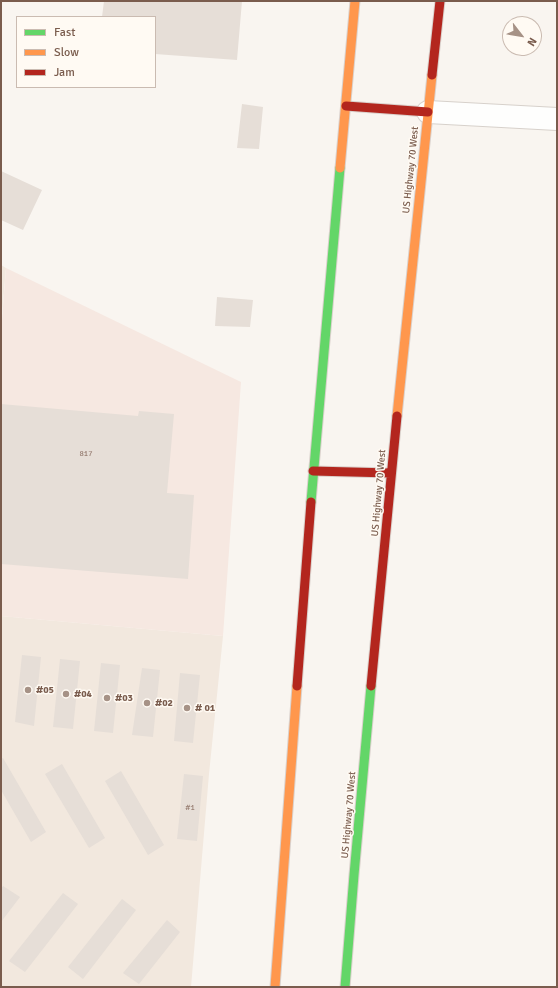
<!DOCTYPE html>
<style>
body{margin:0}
#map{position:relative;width:558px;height:988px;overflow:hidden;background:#f9f5f0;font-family:Signika,sans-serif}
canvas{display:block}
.frame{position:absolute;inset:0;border:2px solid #7a5c4d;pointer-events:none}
.legend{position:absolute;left:16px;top:16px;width:140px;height:72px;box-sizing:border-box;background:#fffaf3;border:1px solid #cabbb1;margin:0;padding:5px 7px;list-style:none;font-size:12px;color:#7a5c4d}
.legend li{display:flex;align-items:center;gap:8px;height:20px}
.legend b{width:20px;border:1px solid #cabbb1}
.north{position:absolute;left:502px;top:16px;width:40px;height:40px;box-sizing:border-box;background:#fffaf3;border:1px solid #cabbb1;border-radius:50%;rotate:121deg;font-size:11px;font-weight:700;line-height:16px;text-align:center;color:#7a5c4d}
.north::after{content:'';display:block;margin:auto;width:14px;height:18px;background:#a69286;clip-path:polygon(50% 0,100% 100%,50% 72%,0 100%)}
</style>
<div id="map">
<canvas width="558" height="988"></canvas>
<div class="frame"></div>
<ul class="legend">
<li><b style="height:5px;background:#63d668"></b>Fast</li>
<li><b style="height:5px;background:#ff974d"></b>Slow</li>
<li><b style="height:5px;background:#b3261e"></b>Jam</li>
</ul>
<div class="north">N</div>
</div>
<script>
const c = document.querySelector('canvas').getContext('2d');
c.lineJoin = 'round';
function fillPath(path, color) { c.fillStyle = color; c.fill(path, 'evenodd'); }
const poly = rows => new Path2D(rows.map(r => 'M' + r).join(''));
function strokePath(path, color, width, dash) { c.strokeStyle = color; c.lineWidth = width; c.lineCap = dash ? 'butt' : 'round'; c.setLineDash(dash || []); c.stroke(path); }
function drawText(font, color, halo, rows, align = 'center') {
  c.font = font + ' Signika,sans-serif'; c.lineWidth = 3; c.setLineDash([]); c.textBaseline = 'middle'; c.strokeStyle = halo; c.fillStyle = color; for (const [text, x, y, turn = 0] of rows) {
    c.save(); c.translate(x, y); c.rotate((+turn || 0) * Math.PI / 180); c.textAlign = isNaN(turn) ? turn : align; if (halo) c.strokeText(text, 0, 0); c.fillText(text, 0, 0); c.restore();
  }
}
fillPath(poly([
 [1,265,6,268,1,326],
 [1,616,223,636,209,774,191,987,1,987]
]), '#f2e8de');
fillPath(poly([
 [6,268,241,382,223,636,1,616,1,332]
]), '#f6e8e1');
fillPath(poly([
 [104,1,242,1,237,60,155,54,155,17,102,17],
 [242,104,263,107,259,149,237,148],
 [1,171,42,190,23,230,1,220],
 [217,297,253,300,250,327,215,326],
 [1,404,138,416,139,411,174,414,167,493,194,495,188,579,1,564],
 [22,655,41,657,34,726,15,722],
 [60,659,80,661,73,729,53,727],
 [101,663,120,665,113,733,94,731],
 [142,668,160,670,153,737,132,735],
 [180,673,200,675,193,743,174,741],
 [3,758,46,832,31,842,1,790,1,759],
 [62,764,105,838,89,848,45,774],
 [121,771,164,845,148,855,105,781],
 [184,774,203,776,197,841,177,839],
 [3,886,20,897,1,922,1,889],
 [63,893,78,904,25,972,9,961],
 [122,899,136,910,83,979,68,967],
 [167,920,180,932,139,984,123,973]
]), '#e6ded7');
const street = poly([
 [428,112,557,119]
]);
const fast = poly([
 [311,502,340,168],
 [345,987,354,875,371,686]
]);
const slow = poly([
 [340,168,355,1],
 [397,416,432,75],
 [275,987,297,686]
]);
const jam = poly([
 [432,75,440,1],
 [346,106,428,112],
 [313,471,391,473],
 [297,686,311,502],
 [371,686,397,416]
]);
strokePath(street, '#d7d1cb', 24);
strokePath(fast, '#dad1cc', 11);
strokePath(slow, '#dad1cc', 11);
strokePath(jam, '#dad1cc', 11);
strokePath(street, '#fefefd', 22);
strokePath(fast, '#63d668', 9);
strokePath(slow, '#ff974d', 9);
strokePath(jam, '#b3261e', 9);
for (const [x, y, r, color] of [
 [28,690,4,"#a69286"],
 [66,694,4,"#a69286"],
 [107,698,4,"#a69286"],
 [147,703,4,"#a69286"],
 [187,708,4,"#a69286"]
]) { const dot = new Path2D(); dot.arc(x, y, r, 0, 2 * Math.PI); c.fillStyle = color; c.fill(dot); strokePath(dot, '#fffaf3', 1.5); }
drawText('8px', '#977e72', null, [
 ["817",86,454],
 ["#1",190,808]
]);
drawText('10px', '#7a5c4d', '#fffaf3', [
 ["US Highway 70 West",411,170,-84],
 ["US Highway 70 West",379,493,-85],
 ["US Highway 70 West",349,815,-85]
]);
drawText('bold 10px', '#7a5c4d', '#fffaf3', [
 ["#05",36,690],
 ["#04",74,694],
 ["#03",115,698],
 ["#02",155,703],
 ["# 01",195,708]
], 'left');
</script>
